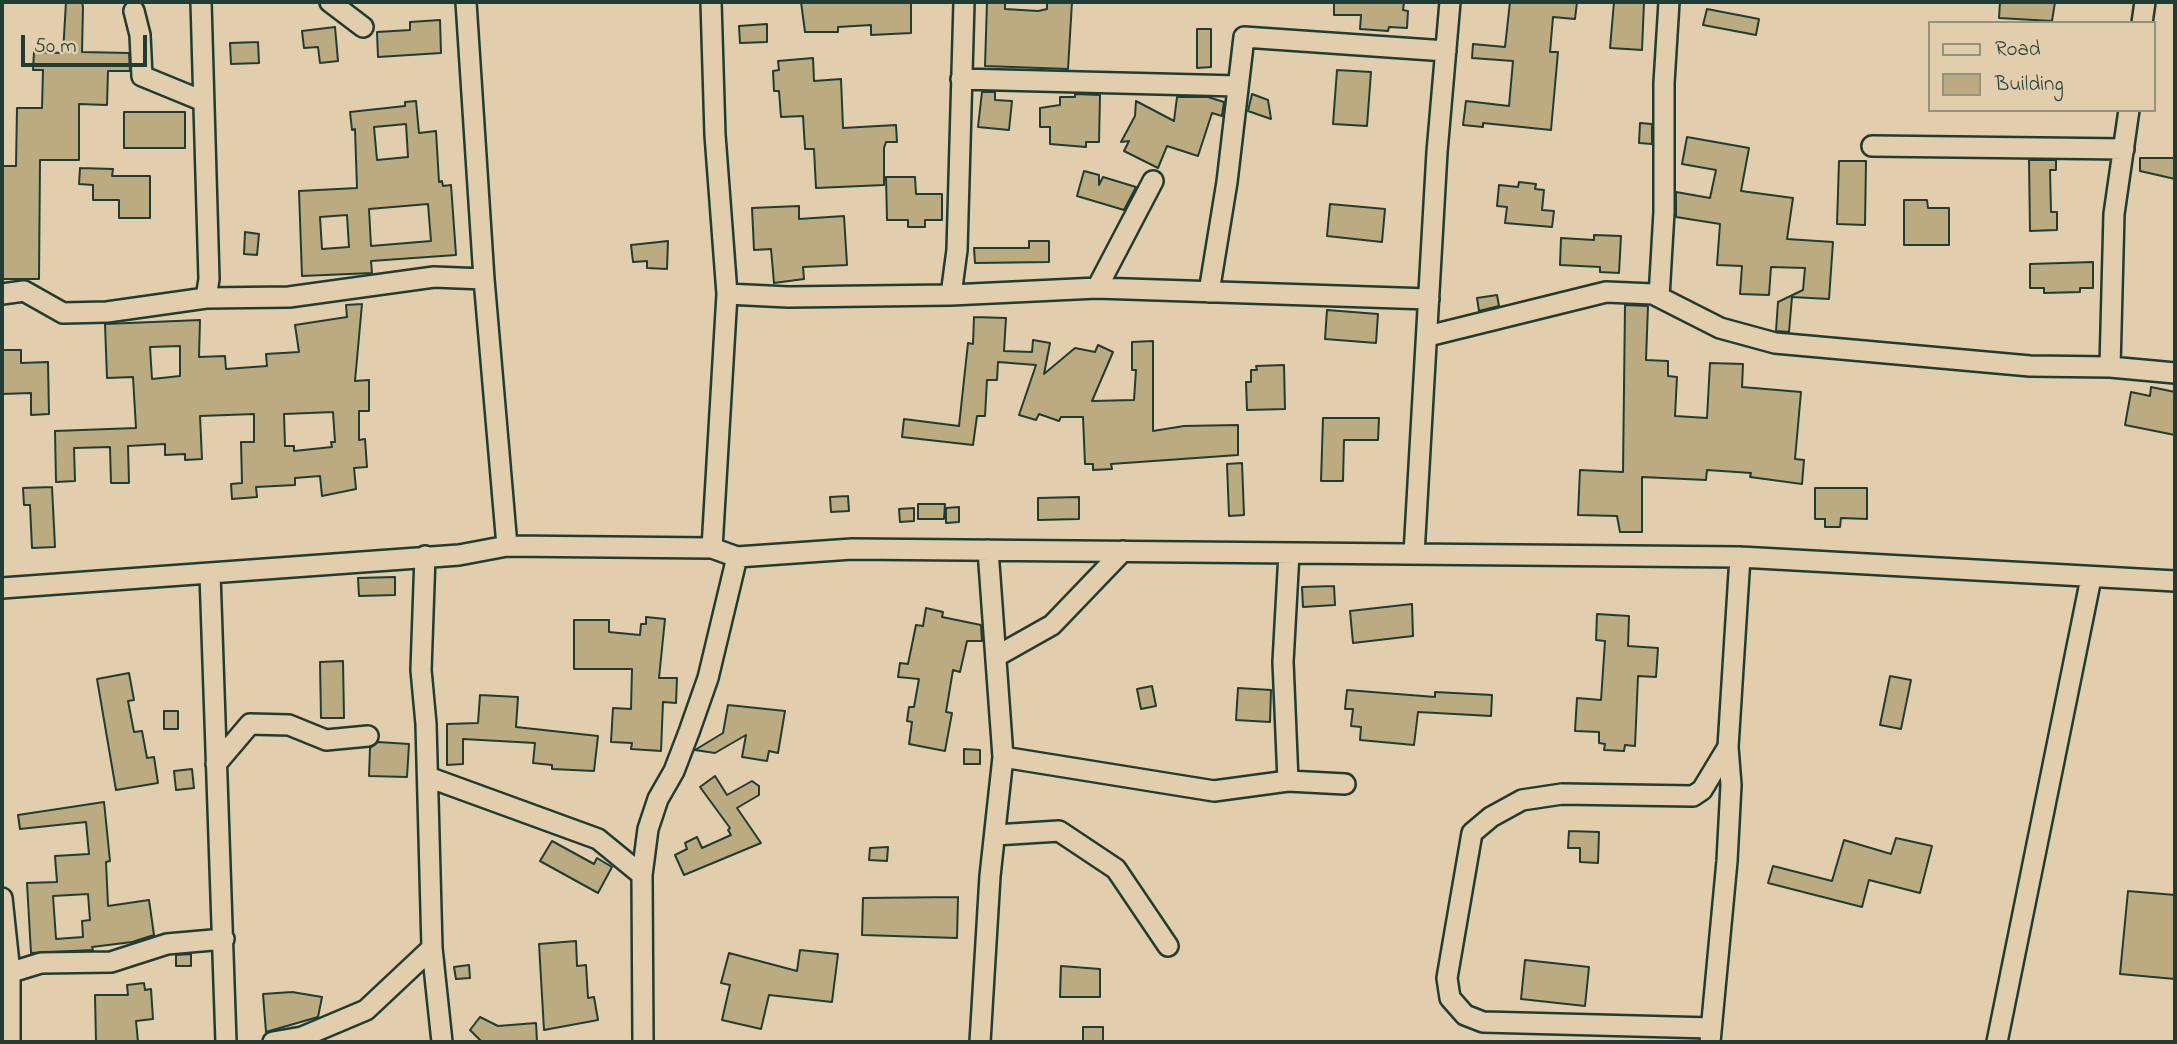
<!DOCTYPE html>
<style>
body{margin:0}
#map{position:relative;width:2177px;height:1044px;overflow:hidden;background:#e2ceac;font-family:"Indie Flower",sans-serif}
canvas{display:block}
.frame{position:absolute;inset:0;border:4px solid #1f3d34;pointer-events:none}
.legend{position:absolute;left:1928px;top:21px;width:228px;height:91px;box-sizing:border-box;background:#e2ceac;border:2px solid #94947c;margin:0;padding:9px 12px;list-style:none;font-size:21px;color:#1f3d34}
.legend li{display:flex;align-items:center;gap:14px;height:35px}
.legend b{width:35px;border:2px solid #94947c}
.scale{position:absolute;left:21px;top:35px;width:126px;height:32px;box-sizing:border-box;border:4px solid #1f3d34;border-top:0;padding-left:9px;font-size:21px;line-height:24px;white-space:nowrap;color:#1f3d34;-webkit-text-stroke:5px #e2ceac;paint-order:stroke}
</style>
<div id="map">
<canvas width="2177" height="1044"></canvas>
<div class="frame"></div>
<ul class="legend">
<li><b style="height:9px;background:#e2ceac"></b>Road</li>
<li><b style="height:19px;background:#bcab81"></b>Building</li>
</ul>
<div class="scale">50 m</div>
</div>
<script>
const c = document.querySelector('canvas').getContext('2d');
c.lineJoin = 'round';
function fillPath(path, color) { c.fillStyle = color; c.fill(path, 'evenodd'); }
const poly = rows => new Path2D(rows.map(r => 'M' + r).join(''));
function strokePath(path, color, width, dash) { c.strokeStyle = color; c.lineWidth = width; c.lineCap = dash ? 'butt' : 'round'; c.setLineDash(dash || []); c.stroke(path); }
const building = poly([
 [66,2,82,2,83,7,82,52,129,53,130,71,108,71,107,105,79,104,79,160,40,160,39,279,2,279,2,166,16,166,17,108,42,108,43,70,33,70,34,52,63,53,66,2],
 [801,2,911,2,911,33,871,35,871,25,838,27,838,32,805,32,801,2],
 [987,2,1005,2,1005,9,1038,11,1047,9,1047,2,1072,2,1068,69,985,66,987,2],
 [1334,2,1404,2,1403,10,1408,11,1407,28,1389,27,1388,31,1360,29,1361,15,1334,15,1334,2],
 [1510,2,1577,2,1575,19,1553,17,1550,52,1558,52,1551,130,1483,123,1483,127,1463,125,1466,101,1509,106,1513,61,1472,58,1473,44,1505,47,1510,2],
 [1614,2,1644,2,1642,50,1610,48,1614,2],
 [2000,2,2055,2,2052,21,1999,18,2000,2],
 [1707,9,1759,19,1756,35,1703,25,1707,9],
 [440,20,441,53,378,57,377,32,410,30,410,22,440,20],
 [767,24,767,42,740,43,739,26,767,24],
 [335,27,338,61,320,63,318,47,304,48,302,31,335,27],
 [1197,29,1211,29,1211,67,1197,68,1197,29],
 [258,42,259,63,231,64,230,43,258,42],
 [813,58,814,81,841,79,843,128,896,125,897,142,886,142,884,148,884,185,816,188,814,149,805,149,803,116,781,117,779,91,774,91,773,71,779,70,778,61,813,58],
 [1337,70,1371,72,1367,126,1333,124,1337,70],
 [982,92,995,92,995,100,1012,101,1009,130,978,127,982,92],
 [1075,94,1100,95,1099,142,1086,142,1086,147,1050,144,1050,127,1040,127,1040,108,1060,105,1060,97,1075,97,1075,94],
 [1252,94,1268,100,1271,119,1248,111,1252,94],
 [1177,97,1208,97,1224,102,1222,116,1212,113,1198,156,1167,146,1158,168,1124,151,1129,141,1121,142,1135,116,1136,101,1174,121,1177,97],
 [416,101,419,133,436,131,439,182,442,181,443,186,451,185,456,255,371,261,372,273,302,276,299,191,357,188,355,129,352,130,350,112,405,106,405,102,416,101],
 [406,124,408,157,377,160,374,127,406,124],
 [428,204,431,241,371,246,369,209,428,204],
 [347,215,349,247,322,249,320,217,347,215],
 [124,112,185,112,185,148,124,148,124,112],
 [1640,123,1652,124,1652,144,1639,143,1640,123],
 [1687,137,1749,148,1741,191,1793,198,1787,239,1833,242,1829,299,1792,297,1789,332,1776,331,1778,302,1803,290,1805,268,1771,267,1769,295,1740,294,1742,266,1717,265,1720,224,1676,217,1676,192,1710,198,1716,170,1682,164,1687,137],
 [2140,158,2175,158,2175,179,2140,171,2140,158],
 [2029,160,2056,160,2056,170,2050,170,2051,212,2057,212,2057,230,2030,231,2029,160],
 [1839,161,1866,161,1865,225,1837,224,1839,161],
 [80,168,113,169,112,176,150,176,150,218,119,218,119,200,93,200,93,185,79,184,80,168],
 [1084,171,1099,175,1099,185,1103,177,1136,187,1124,210,1077,196,1084,171],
 [886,177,915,177,916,194,942,194,942,220,925,220,925,227,908,227,908,220,887,220,886,177],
 [1519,182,1536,184,1535,189,1544,190,1542,210,1554,211,1552,227,1505,223,1507,207,1497,206,1499,185,1518,187,1519,182],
 [1904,200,1927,200,1928,208,1949,208,1949,245,1904,245,1904,200],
 [1330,204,1385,209,1382,242,1327,236,1330,204],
 [799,206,799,219,844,216,847,265,803,267,804,279,774,283,771,249,754,250,752,208,799,206],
 [245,232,259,234,257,255,244,254,245,232],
 [1594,235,1621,236,1619,273,1600,272,1600,267,1560,265,1561,238,1594,240,1594,235],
 [668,241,667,269,647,268,647,261,633,262,631,245,668,241],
 [1029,241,1049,241,1049,262,975,263,974,248,1029,248,1029,241],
 [2093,262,2093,288,2080,288,2080,292,2044,293,2044,288,2030,288,2030,264,2093,262],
 [1497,295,1499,306,1479,311,1477,298,1497,295],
 [362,304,355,381,369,380,369,411,359,411,359,440,365,439,367,467,354,468,356,489,322,496,320,476,295,478,295,485,256,487,257,497,232,499,231,484,242,483,241,442,254,442,254,414,200,416,202,459,185,460,185,454,165,455,165,444,128,446,129,483,111,483,110,447,74,448,75,481,56,482,55,431,136,428,133,377,107,378,105,324,200,320,199,357,225,356,226,369,267,366,266,354,299,352,295,325,347,317,346,305,362,304],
 [180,346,180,376,152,379,150,347,180,346],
 [333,412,335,442,331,442,332,447,294,451,294,446,285,446,284,414,333,412],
 [1625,305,1648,306,1646,360,1668,361,1668,376,1677,377,1675,416,1707,418,1710,363,1743,364,1742,387,1801,392,1795,459,1804,460,1802,484,1750,477,1751,473,1707,470,1706,480,1642,477,1642,532,1620,532,1617,516,1578,515,1580,470,1623,472,1625,305],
 [1327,310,1378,314,1376,343,1325,339,1327,310],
 [974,317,1006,318,1004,351,1032,352,1033,340,1050,343,1044,374,1075,348,1095,352,1098,345,1113,352,1092,401,1134,400,1136,370,1132,370,1132,342,1153,341,1153,431,1184,426,1238,425,1238,455,1111,464,1112,469,1093,470,1093,464,1085,464,1083,417,1061,417,1059,421,1039,414,1036,420,1019,415,1036,365,998,362,997,380,987,380,985,416,977,416,973,445,902,437,904,419,959,426,968,343,973,344,974,317],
 [2,350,21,350,21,363,48,362,49,414,31,415,31,393,2,394,2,350],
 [1284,365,1285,409,1247,410,1246,382,1251,382,1251,370,1257,370,1256,366,1284,365],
 [2151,387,2175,392,2175,435,2125,425,2131,392,2150,396,2151,387],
 [1323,418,1379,418,1378,440,1344,440,1343,481,1321,481,1323,418],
 [1242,463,1244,515,1229,516,1227,464,1242,463],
 [52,487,55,547,32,548,30,505,24,505,23,488,52,487],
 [1815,488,1867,488,1867,519,1841,518,1840,527,1825,527,1825,519,1815,519,1815,488],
 [848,496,849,511,831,512,830,497,848,496],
 [1079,497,1079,519,1038,520,1038,498,1079,497],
 [918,504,945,504,944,519,918,519,918,504],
 [959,507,959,522,946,523,946,508,959,507],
 [914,508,914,521,900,522,899,509,914,508],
 [395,577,395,595,359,596,358,578,395,577],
 [1334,586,1335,605,1303,607,1302,587,1334,586],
 [1412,604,1413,636,1353,643,1350,611,1412,604],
 [926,608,943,612,942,617,981,625,982,641,967,641,960,672,953,670,946,712,952,713,945,751,909,744,912,722,907,721,909,707,914,707,919,679,898,677,900,663,908,664,916,625,923,626,926,608],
 [1597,614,1629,616,1628,646,1658,648,1656,677,1638,676,1635,746,1625,745,1624,751,1604,750,1605,744,1599,743,1599,732,1575,731,1577,698,1601,700,1605,641,1596,640,1597,614],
 [646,617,665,619,659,678,677,678,676,703,663,702,661,751,631,749,632,743,611,742,613,708,631,709,632,669,574,669,574,620,609,620,609,632,640,635,641,624,646,624,646,617],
 [343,661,344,718,321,718,320,662,343,661],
 [129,673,134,700,128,701,134,732,142,731,147,758,154,757,158,783,116,790,97,679,129,673],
 [1890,676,1911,680,1901,729,1880,725,1890,676],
 [1152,686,1156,706,1141,709,1137,689,1152,686],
 [1238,688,1271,690,1270,722,1236,720,1238,688],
 [1347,690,1435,697,1435,692,1492,695,1491,716,1418,712,1414,745,1360,740,1361,727,1351,726,1353,709,1345,709,1347,690],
 [480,695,518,697,516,727,598,736,594,771,552,769,552,765,533,763,535,743,463,739,463,764,447,765,447,724,478,723,480,695],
 [728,705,785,711,778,753,769,751,767,761,742,757,746,735,715,753,695,750,723,733,728,705],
 [164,711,178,711,178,729,164,729,164,711],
 [378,742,409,744,407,777,369,776,370,748,378,742],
 [964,749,980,750,980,764,964,764,964,749],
 [192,769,194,788,176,790,174,771,192,769],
 [715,776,727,795,752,781,759,786,759,795,737,808,761,843,684,875,675,855,687,849,685,843,697,837,702,848,731,835,728,830,730,828,700,787,715,776],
 [104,802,110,861,106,862,108,906,149,900,154,935,132,942,92,947,93,950,31,953,27,883,57,882,55,856,89,854,86,822,20,829,18,815,104,802],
 [88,894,90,920,82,921,83,937,56,939,53,896,88,894],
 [1569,831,1599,832,1598,863,1580,862,1580,848,1568,848,1569,831],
 [1896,838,1932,846,1920,893,1869,880,1862,907,1768,883,1773,866,1832,881,1844,840,1891,854,1896,838],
 [552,841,594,864,597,858,612,867,598,893,540,861,552,841],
 [888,847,887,861,869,860,870,848,888,847],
 [2128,891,2175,895,2175,979,2120,974,2128,891],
 [958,897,957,938,862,935,863,898,958,897],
 [576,941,577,966,586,965,588,998,594,997,598,1020,544,1030,539,944,576,941],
 [800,950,838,954,832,1002,769,995,761,1029,722,1020,730,985,721,983,729,953,797,971,800,950],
 [191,954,191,966,176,966,176,955,191,954],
 [1525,960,1589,967,1585,1006,1521,999,1525,960],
 [469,965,470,978,456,979,454,967,469,965],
 [1061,966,1100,969,1100,997,1060,997,1061,966],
 [144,983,145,990,151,989,153,1019,136,1021,138,1042,96,1042,95,995,128,995,127,985,144,983],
 [292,992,322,997,318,1017,266,1032,263,994,292,992],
 [480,1017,498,1026,536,1023,537,1042,482,1042,470,1030,480,1017],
 [1083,1027,1103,1027,1103,1042,1083,1042,1083,1027]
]);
fillPath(building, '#bcab81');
strokePath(building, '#1f3d34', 2);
const minor = poly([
 [201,2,209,279,206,298,289,297,434,277,484,279,507,546],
 [330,2,363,27],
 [466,2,484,279],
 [711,2,715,135,727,294,712,548],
 [134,11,140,35,142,76,203,101],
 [2142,23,2145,2],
 [961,79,1238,86],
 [1872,146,2124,149],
 [1097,288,1153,181],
 [1209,292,1227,182,1244,37,1446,51],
 [2,294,24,291,63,313,107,312,206,298],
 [727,294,788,297,951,295,957,250,964,2],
 [951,295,1097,288,1429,299],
 [1659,297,1664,212,1664,83,1669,2],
 [1428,336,1606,292,1653,294,1720,328,1775,343,2030,366,2110,367,2175,373],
 [2110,367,2114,214,2129,110],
 [1289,553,1283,662,1288,781,1345,784],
 [1414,554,1437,152,1450,2],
 [425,556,421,670,426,724,432,948,442,1042],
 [210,574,226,1042],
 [2,588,459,555,507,546,712,548,737,557,852,549,1740,557,2175,581],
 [997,656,1052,625,1123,551],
 [1003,757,1214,791,1288,781],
 [216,764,250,724,289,725,326,740,368,736],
 [428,777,598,839,642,875],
 [995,835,1059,831,1116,869,1168,946],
 [2,898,10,973,10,1042],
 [2,975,41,963,111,962,167,944,224,939],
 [1711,1028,1483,1022,1465,1015,1450,998,1447,978,1472,833,1491,817,1522,800,1562,794,1693,796,1702,790,1728,747],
 [273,1042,302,1037,366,1010,432,948],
 [643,1042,642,875,648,829,658,799,674,771,689,732,708,678,737,557],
 [980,1042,990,876,1003,757,988,550],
 [1710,1042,1727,861,1731,785,1728,747,1740,557],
 [1997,1042,2091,578]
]);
strokePath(minor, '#1f3d34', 24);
strokePath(minor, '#e2ceac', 19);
</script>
